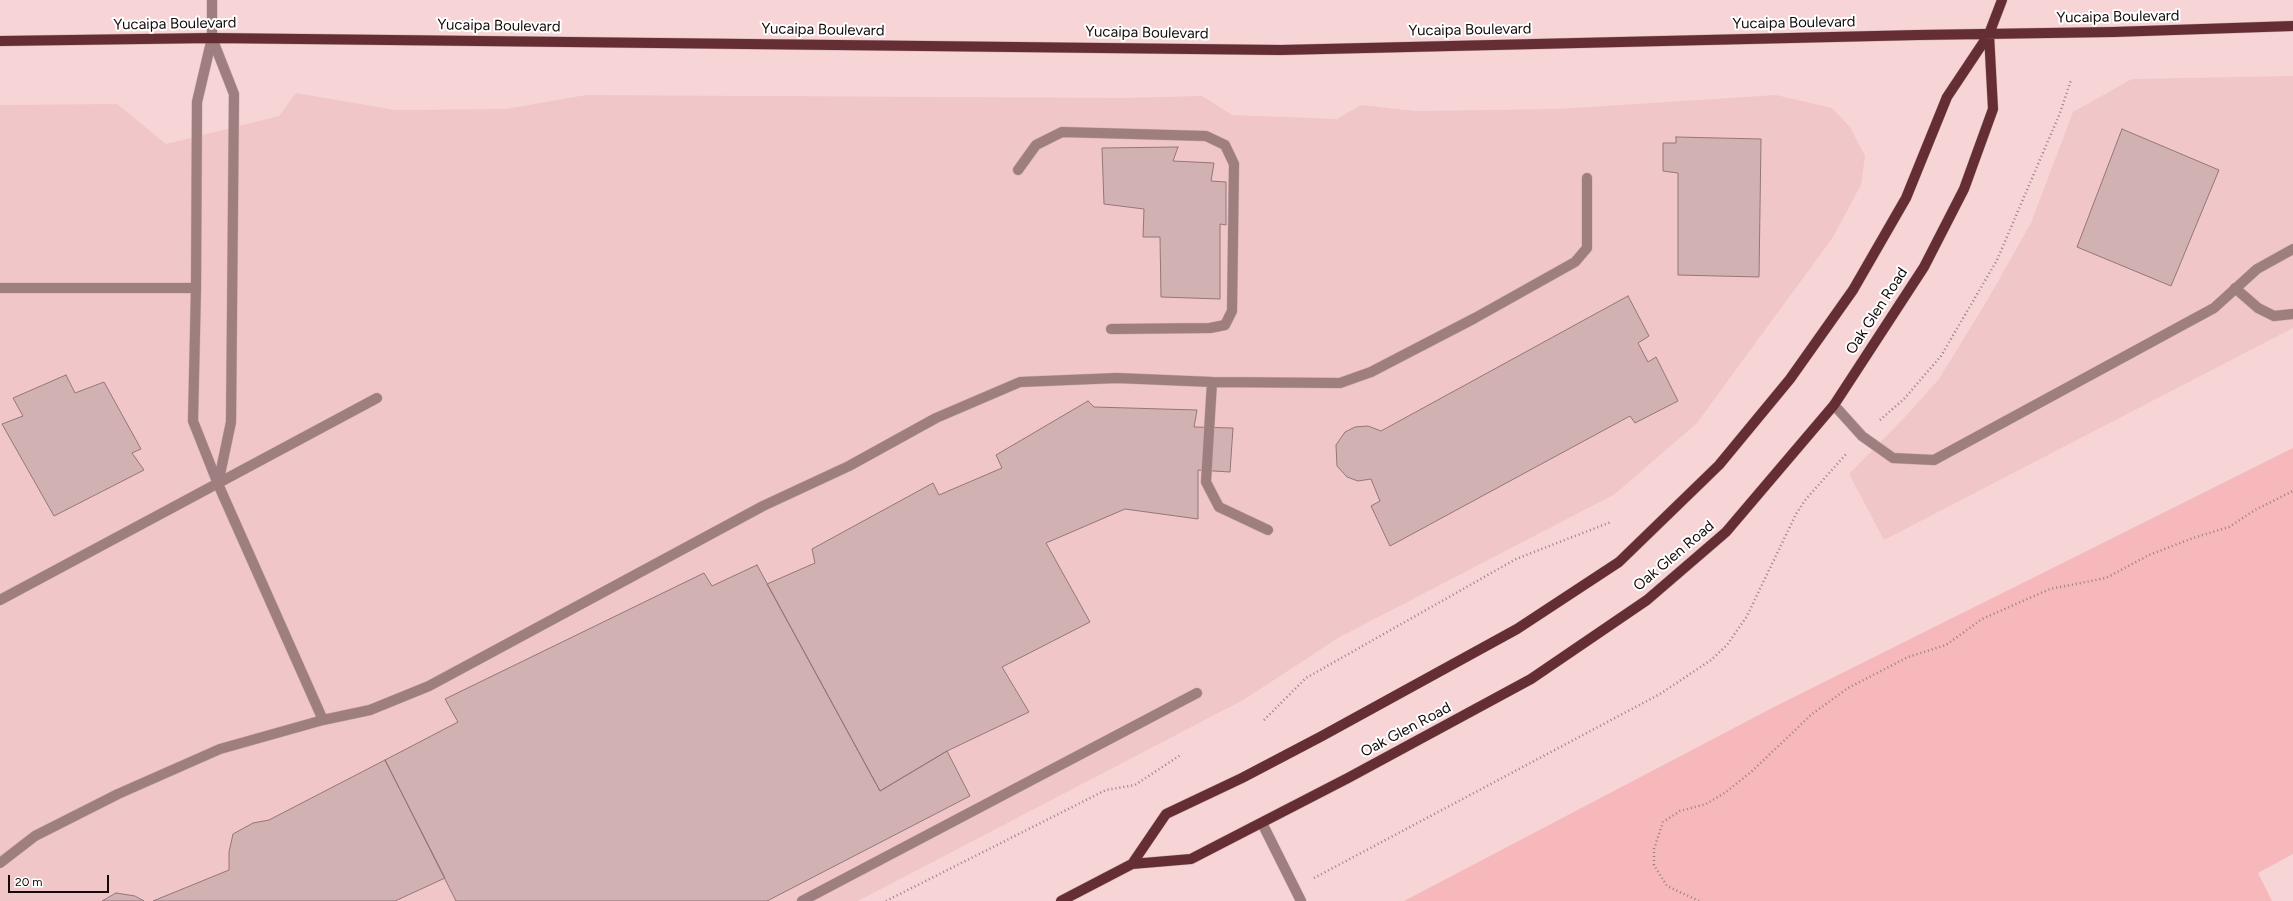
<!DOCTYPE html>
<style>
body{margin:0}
#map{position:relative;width:2293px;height:901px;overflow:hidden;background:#f7d5d7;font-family:Figtree,sans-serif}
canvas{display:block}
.scale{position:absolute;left:8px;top:875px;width:101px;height:18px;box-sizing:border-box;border:2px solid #140a0a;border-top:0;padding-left:5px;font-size:12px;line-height:14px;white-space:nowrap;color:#140a0a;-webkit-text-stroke:3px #fff;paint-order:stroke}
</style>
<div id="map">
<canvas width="2293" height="901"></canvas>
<div class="scale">20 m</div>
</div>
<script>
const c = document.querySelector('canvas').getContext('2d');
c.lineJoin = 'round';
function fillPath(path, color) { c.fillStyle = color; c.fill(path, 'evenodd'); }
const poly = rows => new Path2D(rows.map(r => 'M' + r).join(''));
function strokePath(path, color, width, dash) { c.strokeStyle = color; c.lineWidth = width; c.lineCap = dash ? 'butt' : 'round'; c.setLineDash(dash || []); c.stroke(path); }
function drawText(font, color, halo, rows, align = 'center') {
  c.font = font + ' Figtree,sans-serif'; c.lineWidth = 4; c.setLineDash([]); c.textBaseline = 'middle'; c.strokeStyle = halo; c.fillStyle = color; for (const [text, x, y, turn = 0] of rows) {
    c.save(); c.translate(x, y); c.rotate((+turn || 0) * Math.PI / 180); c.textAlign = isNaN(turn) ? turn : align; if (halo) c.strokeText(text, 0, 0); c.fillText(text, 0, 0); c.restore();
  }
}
fillPath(poly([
 [2293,76,2293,328,1884,540,1849,474,1905,417,1939,379,1988,299,2031,223,2073,112,2132,79],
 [296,93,395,110,506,109,586,95,1121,98,1202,96,1232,115,1337,119,1361,105,1415,111,1558,109,1776,95,1832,108,1850,127,1865,156,1861,185,1833,237,1697,423,1615,494,1338,638,1245,699,858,901,0,901,0,105,117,104,166,144,279,116]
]), '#f0c6c8');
fillPath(poly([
 [2293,448,2293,854,2258,873,2272,901,1404,901,1774,707]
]), '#f6b8bb');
const building = poly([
 [2122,129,2219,170,2171,286,2077,247,2122,129],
 [1676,137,1761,139,1759,277,1678,275,1678,173,1663,171,1663,143,1676,143,1676,137],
 [1178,147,1173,161,1214,163,1211,181,1226,182,1226,225,1220,224,1220,299,1161,297,1160,237,1143,237,1144,209,1104,204,1102,148,1178,147],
 [1628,296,1649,336,1638,343,1648,362,1656,357,1678,401,1635,423,1630,416,1390,546,1371,506,1380,501,1371,479,1358,481,1347,477,1337,466,1336,445,1345,432,1355,427,1368,426,1381,431,1628,296],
 [66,375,75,393,104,382,141,449,132,453,144,470,54,516,2,424,23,416,13,398,66,375],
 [1088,401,1094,407,1197,410,1194,427,1233,428,1230,472,1198,470,1198,519,1125,509,1046,543,1090,622,1002,667,1029,712,947,751,880,791,767,584,815,563,812,549,933,483,939,495,1002,468,996,455,1088,401],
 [757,565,880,791,947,751,970,796,767,901,456,901,385,760,458,722,445,699,704,573,712,586,757,565],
 [385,760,445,878,395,901,153,901,229,870,229,852,233,834,253,823,269,820,385,760],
 [116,893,135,896,144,901,102,901,116,893]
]);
fillPath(building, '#d2b1b3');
strokePath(building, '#957779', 1);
const minor = poly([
 [212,0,212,38,197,102,196,288,193,421,218,484,323,720],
 [212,38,234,94,231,422,218,484],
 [1018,170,1036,145,1062,132,1206,136,1225,145,1234,164,1232,311,1225,325,1210,328,1111,329],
 [0,288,196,288],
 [2235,288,2258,308,2274,316,2293,314],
 [1212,382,1206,482,1219,507,1268,530],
 [1834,405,1862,436,1893,458,1934,460,2214,308,2257,269,2293,249],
 [0,600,377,398],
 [1262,823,1301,901],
 [0,863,35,836,118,794,220,749,323,720,370,710,429,686,763,506,849,466,936,418,1020,382,1117,378,1212,382,1340,383,1371,372,1475,318,1575,262,1587,248,1587,178],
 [802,901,1197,693]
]);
const major = poly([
 [0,41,212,38,1281,50,1918,35,2113,32,2293,26],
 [1132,864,1166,814,1242,778,1322,736,1517,629,1619,562,1719,465,1790,379,1853,290,1906,198,1947,97,1989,34,2002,0],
 [1061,901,1132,864,1191,859,1348,778,1531,679,1647,600,1726,532,1834,405,1924,267,1964,189,1993,109,1989,34]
]);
strokePath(minor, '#ceb0b2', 11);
strokePath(major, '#ceb0b2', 11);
strokePath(poly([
 [1880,420,1904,399,1941,356,1997,260,2060,113,2071,80],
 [1264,720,1306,678,1516,559,1611,522],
 [1314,878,1660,694,1711,660,1727,645,1747,616,1796,514,1806,499,1847,453],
 [886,901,1106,790,1135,785,1182,754],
 [1699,901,1667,886,1654,865,1654,849,1663,822,1680,811,1706,804,1726,792,1751,772,1812,714,1848,688,1908,657,1946,645,1982,619,2050,589,2106,578,2149,555,2193,538,2229,527,2255,510,2293,491]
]), '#988081', 2.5, [1, 3]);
strokePath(minor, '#9f7e7f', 10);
strokePath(major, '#652e34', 10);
drawText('15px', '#140a0a', '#fff', [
 ["Yucaipa Boulevard",2118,17,-1],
 ["Yucaipa Boulevard",1794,23,-1],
 ["Yucaipa Boulevard",175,24,-1],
 ["Yucaipa Boulevard",499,26,1],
 ["Yucaipa Boulevard",823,30,1],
 ["Yucaipa Boulevard",1470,30,-1],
 ["Yucaipa Boulevard",1147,33,1],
 ["Oak Glen Road",1877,311,-57],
 ["Oak Glen Road",1674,556,-40],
 ["Oak Glen Road",1406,730,-28]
]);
</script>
